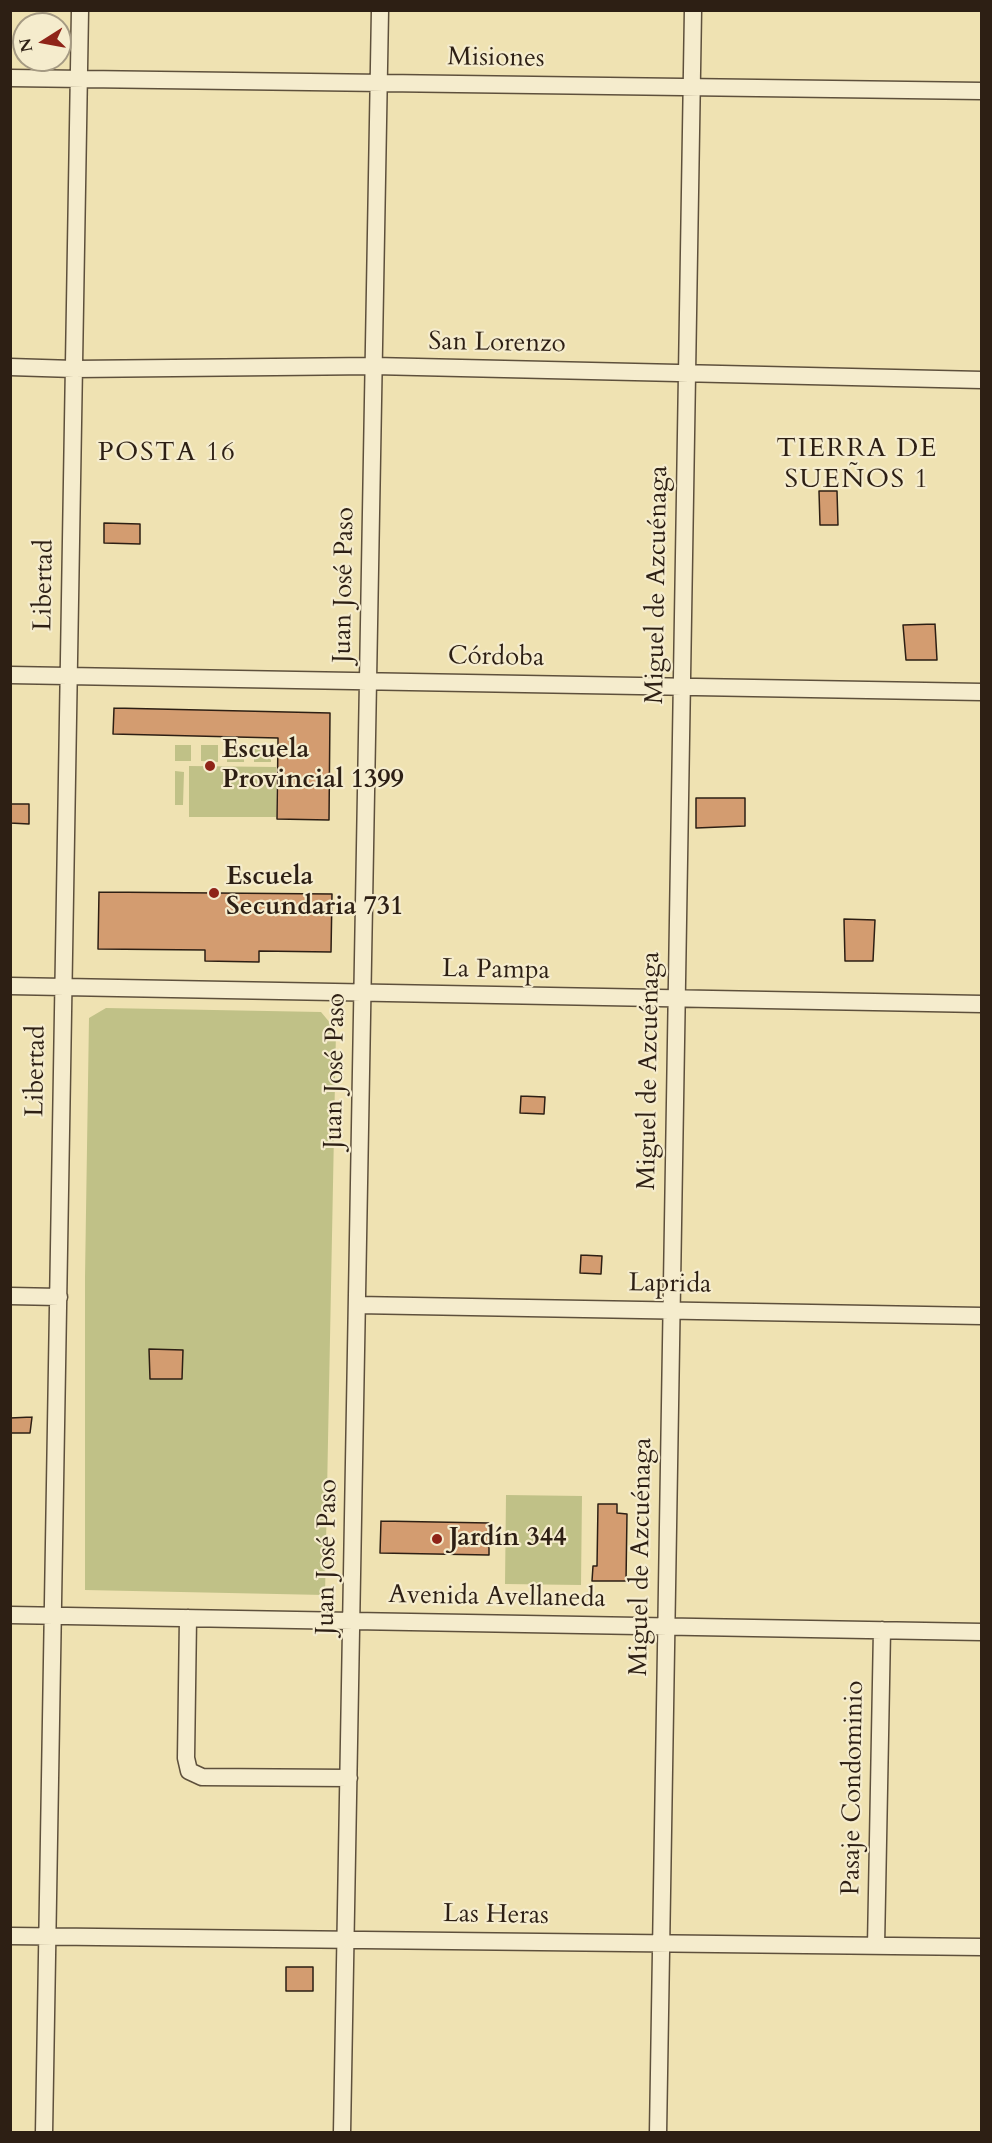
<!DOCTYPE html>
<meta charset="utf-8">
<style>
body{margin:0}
#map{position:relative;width:992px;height:2143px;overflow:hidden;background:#efe2b2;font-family:Cardo,serif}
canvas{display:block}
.frame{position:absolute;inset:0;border:12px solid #2d1f14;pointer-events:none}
.north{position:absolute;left:12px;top:12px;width:60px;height:60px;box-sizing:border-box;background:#f5eccd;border:2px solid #a59a83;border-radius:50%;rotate:259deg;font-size:16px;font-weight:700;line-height:24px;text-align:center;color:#2d1f14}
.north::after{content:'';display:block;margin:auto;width:21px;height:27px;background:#8f2418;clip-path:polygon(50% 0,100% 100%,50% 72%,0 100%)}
</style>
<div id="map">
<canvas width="992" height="2143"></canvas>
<div class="frame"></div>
<div class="north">N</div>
</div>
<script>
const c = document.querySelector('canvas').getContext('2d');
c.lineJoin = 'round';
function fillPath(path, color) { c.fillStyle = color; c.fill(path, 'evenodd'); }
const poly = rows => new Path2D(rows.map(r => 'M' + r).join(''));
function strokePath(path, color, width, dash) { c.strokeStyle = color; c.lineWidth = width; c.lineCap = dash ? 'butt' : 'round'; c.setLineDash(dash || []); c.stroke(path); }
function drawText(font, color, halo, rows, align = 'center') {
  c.font = font + ' Cardo,serif'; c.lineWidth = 4.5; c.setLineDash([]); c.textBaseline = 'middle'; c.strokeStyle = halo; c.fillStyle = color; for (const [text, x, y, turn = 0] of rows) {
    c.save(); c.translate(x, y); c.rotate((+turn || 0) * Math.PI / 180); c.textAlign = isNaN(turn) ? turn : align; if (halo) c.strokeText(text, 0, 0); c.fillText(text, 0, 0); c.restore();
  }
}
fillPath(poly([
 [175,745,191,745,191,761,175,761],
 [201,745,218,745,218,762,201,761],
 [227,745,244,745,244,762,227,762],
 [254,746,271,746,271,762,254,762],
 [189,766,276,767,276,817,189,817],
 [175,771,184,772,183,805,175,805],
 [106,1008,321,1012,336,1030,325,1595,85,1590,85,1277,89,1018],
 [506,1495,582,1496,581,1585,505,1584]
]), '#c0c187');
const building = poly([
 [819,491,837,491,838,525,820,525,819,491],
 [104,523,140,524,140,544,104,543,104,523],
 [935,624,937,660,906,660,903,625,935,624],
 [114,708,330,713,329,820,277,819,278,738,113,734,114,708],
 [696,798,745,798,745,826,696,828,696,798],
 [10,804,29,804,29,824,10,823,10,804],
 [99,892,332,894,331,952,259,951,259,962,205,961,205,950,98,949,99,892],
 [844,919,875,920,873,961,845,961,844,919],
 [521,1096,545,1097,544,1114,520,1113,521,1096],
 [581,1255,602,1256,601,1274,580,1273,581,1255],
 [149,1349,183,1350,182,1379,150,1379,149,1349],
 [32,1417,30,1433,10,1433,10,1418,32,1417],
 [598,1504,617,1504,617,1513,627,1514,626,1581,592,1581,593,1566,597,1566,598,1504],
 [381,1521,489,1523,489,1555,380,1553,381,1521],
 [286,1967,313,1967,313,1991,286,1991,286,1967]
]);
fillPath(building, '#d39c70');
strokePath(building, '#2d1f14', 1.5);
const minor = poly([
 [10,78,982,91],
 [10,367,74,369,374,366,982,380],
 [10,675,982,692],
 [10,986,982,1004],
 [10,1296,59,1297],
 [357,1305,982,1316],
 [10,1615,982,1632],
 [188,1618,186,1758,189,1771,202,1777,349,1778],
 [10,1936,982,1947],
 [876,1946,882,1630],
 [44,2132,80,10],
 [342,2132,380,10],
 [658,2132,693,10]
]);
strokePath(minor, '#5e503c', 19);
strokePath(minor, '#f5eccd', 16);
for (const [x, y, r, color] of [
 [210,766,6,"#8f2418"],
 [214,893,6,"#8f2418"],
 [437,1539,6,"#8f2418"]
]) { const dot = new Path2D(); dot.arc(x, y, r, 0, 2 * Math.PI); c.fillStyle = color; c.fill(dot); strokePath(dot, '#f5eccd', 2); }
drawText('26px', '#2d1f14', '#f5eccd', [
 ["Misiones",496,59,1],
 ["San Lorenzo",497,344,1],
 ["Libertad",45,585,-89],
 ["Juan José Paso",345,585,-89],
 ["Miguel de Azcuénaga",658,585,-89],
 ["Córdoba",496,658,1],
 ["La Pampa",496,971,1],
 ["Libertad",37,1071,-89],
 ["Juan José Paso",336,1071,-89],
 ["Miguel de Azcuénaga",650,1071,-89],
 ["Laprida",670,1285,1],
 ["Juan José Paso",328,1557,-89],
 ["Miguel de Azcuénaga",642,1557,-89],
 ["Avenida Avellaneda",497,1598,1],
 ["Pasaje Condominio",854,1788,-89],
 ["Las Heras",496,1916,1]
]);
drawText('bold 26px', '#2d1f14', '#f5eccd', [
 ["Escuela",222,751],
 ["Provincial 1399",222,781],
 ["Escuela",226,878],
 ["Secundaria 731",226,908],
 ["Jardín 344",449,1539]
], 'left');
c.letterSpacing = '1.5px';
drawText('27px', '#2d1f14', '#f5eccd', [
 ["TIERRA DE",857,450],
 ["SUEÑOS 1",857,481],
 ["POSTA 16",167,454]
]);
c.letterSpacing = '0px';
</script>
